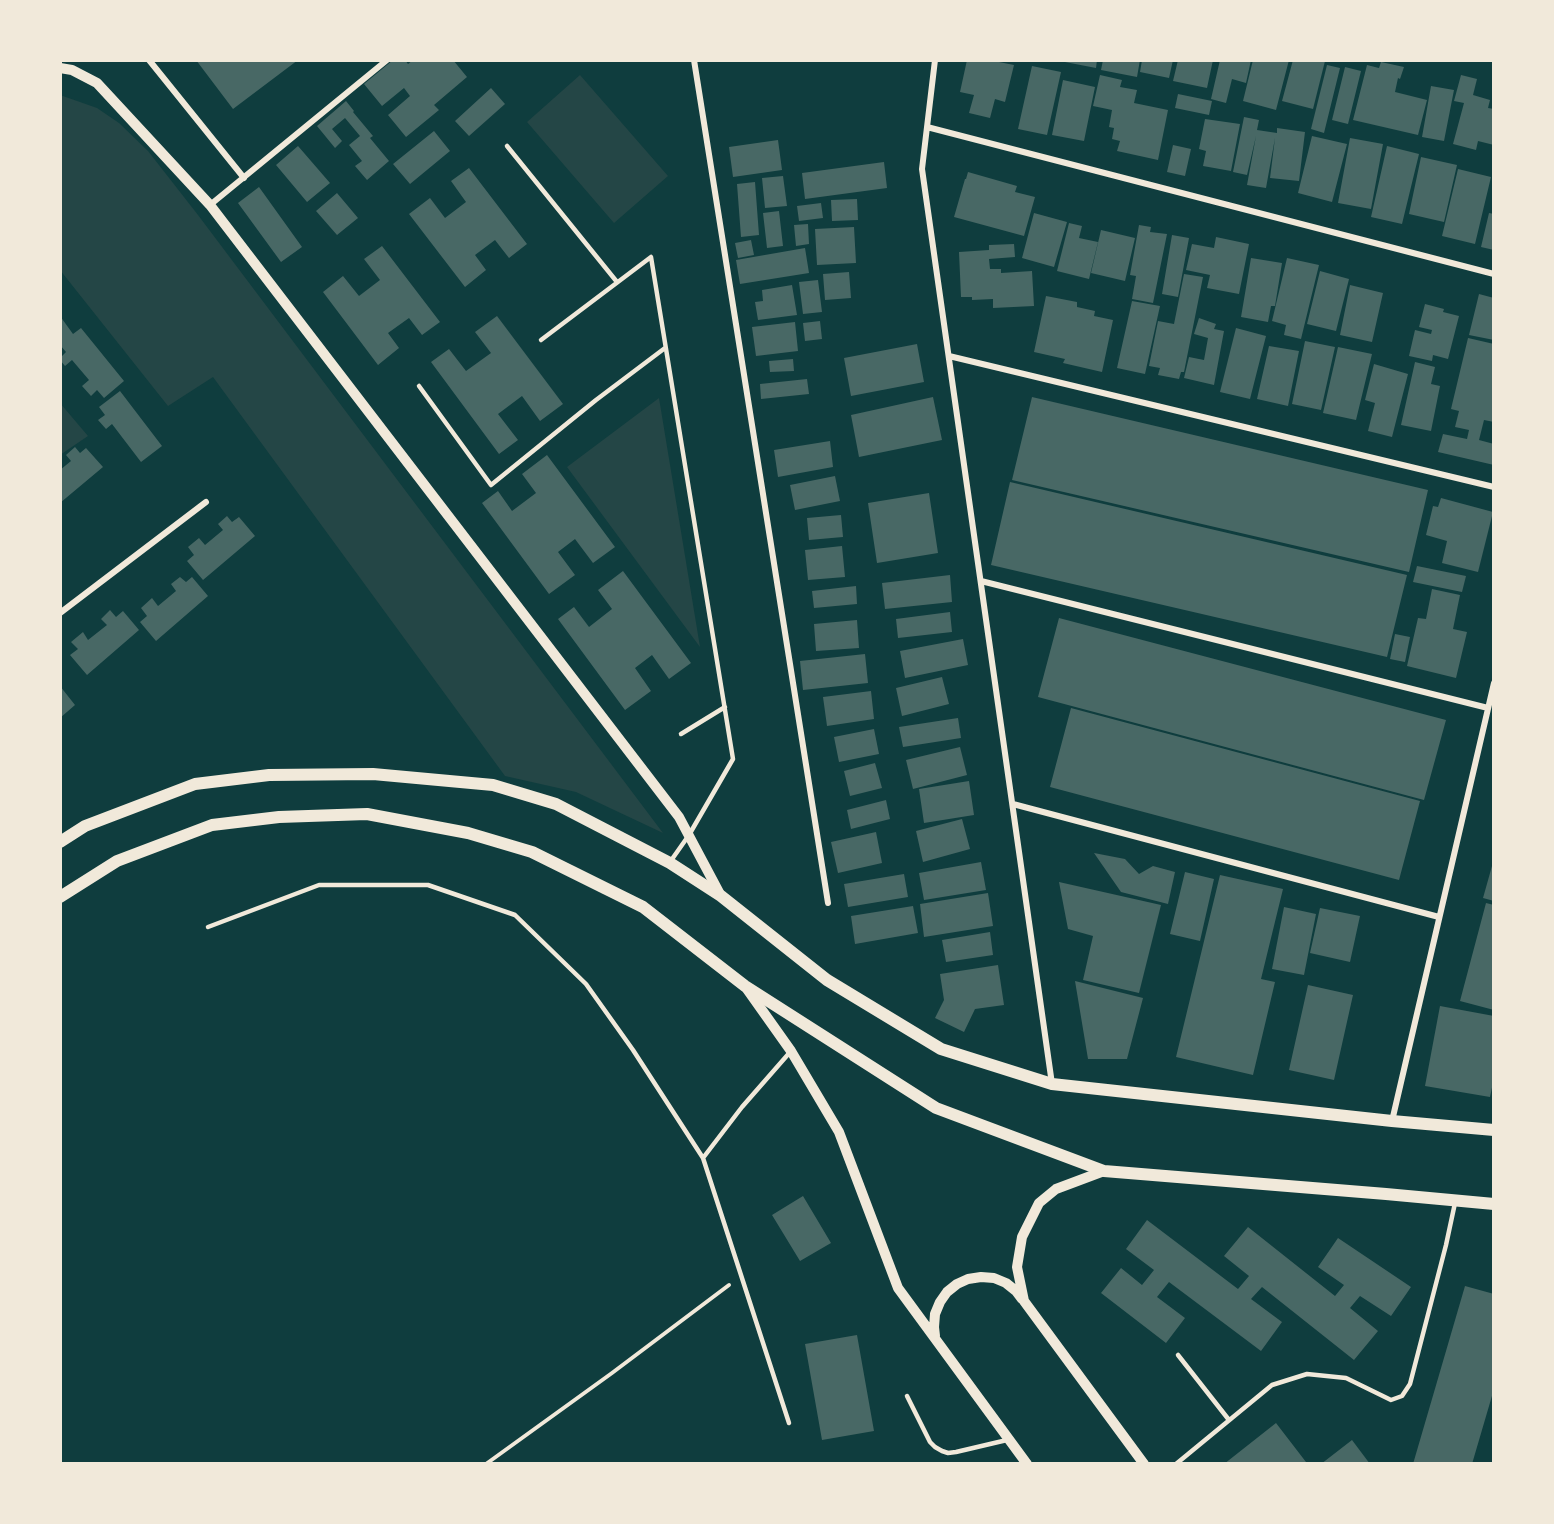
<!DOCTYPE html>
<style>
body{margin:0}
#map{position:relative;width:1554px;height:1524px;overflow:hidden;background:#0f3d3e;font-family:Signika,sans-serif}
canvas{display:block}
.frame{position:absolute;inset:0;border:62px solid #f1e9da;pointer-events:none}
</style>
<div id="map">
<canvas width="1554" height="1524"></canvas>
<div class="frame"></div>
</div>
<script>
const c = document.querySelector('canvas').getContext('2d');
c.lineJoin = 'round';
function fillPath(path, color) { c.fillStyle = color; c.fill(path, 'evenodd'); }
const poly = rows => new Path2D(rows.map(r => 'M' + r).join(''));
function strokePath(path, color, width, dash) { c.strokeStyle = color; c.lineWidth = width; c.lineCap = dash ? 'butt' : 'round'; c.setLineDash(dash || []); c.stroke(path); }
fillPath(poly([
 [580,75,668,176,614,223,527,122],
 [60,95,97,108,119,123,148,151,198,215,663,833,576,792,505,776,213,377,168,406,60,270],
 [659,398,700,647,567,467],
 [60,403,88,436,60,455]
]), '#244646');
fillPath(poly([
 [196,60,298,60,233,109],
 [393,60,405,60,408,64,413,60,453,60,467,77,434,105,439,110,406,137,388,115,410,96,404,88,382,106,364,84],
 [967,60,989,60,1014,65,1005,102,995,99,990,118,969,113,974,95,960,92],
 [1066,60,1097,60,1096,68,1065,62],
 [1103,60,1140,60,1137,77,1101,70],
 [1142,60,1173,60,1169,78,1140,72],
 [1178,60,1213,60,1207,88,1173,81],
 [1220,60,1251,60,1246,83,1232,79,1226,103,1211,99],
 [1253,60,1289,60,1276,110,1243,101],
 [1293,60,1325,61,1313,109,1282,101],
 [1381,62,1404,67,1400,79,1398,78,1395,92,1427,100,1418,135,1353,120,1367,65,1379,68],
 [1327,65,1340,68,1324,133,1311,129],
 [1032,66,1061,72,1047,135,1018,129],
 [1345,67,1361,71,1348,124,1332,120],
 [1100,75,1122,80,1120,87,1137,90,1134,103,1168,110,1158,160,1117,151,1120,141,1112,139,1114,128,1109,127,1112,110,1093,106],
 [1461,75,1477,79,1473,95,1490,100,1488,108,1494,109,1494,145,1478,141,1476,150,1453,144,1464,103,1454,101],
 [1063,80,1095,87,1084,141,1052,135],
 [1431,86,1454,90,1444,141,1422,137],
 [491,88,505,104,469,136,455,121],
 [1178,94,1212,101,1209,115,1175,108],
 [346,101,354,111,353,112,373,136,370,138,389,161,367,180,355,166,362,161,349,145,360,136,345,118,332,129,342,141,335,148,317,126],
 [1244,117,1259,120,1257,130,1277,133,1277,128,1305,132,1299,181,1270,178,1275,138,1266,188,1247,185,1256,136,1247,175,1233,172],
 [1205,119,1240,124,1231,171,1203,166,1206,151,1199,149],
 [434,131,450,151,410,184,393,164],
 [1312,136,1347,144,1332,202,1298,193],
 [1350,138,1383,144,1371,209,1338,203],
 [778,140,782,170,733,177,729,147],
 [1173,145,1191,149,1185,176,1167,172],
 [298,146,330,183,307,202,276,165],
 [1387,146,1419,154,1402,224,1371,217],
 [1421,157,1457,165,1444,222,1409,214],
 [884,162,887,188,805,199,802,173],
 [469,168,527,244,509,258,495,240,475,255,486,270,465,287,409,214,430,198,445,218,466,202,451,181],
 [1458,169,1491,177,1475,244,1442,236],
 [968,172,1017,186,1015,192,1035,197,1024,236,954,217,965,179,966,179],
 [783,176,787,206,765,208,762,178],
 [755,182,759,235,741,237,737,184],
 [259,187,302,247,281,262,238,203],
 [337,193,358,218,337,235,316,211],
 [857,199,858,220,832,221,831,200],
 [821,203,823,218,799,221,797,206],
 [779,211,783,246,767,248,763,213],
 [1034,213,1067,222,1054,267,1022,258],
 [1489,213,1494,214,1494,250,1481,247],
 [1069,223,1082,226,1079,238,1098,242,1089,279,1057,271],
 [808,224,809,244,796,246,794,225],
 [1139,225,1151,227,1150,232,1167,234,1153,303,1132,299,1136,276,1130,275],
 [854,227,856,263,817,265,815,229],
 [1101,230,1135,238,1125,281,1091,273],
 [1172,235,1189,238,1178,297,1162,294],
 [1216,237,1249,244,1239,294,1207,288,1210,275,1186,270,1192,244,1214,248],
 [751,240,754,255,738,258,735,243],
 [1014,244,1015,257,989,259,990,269,1001,269,1001,273,1032,271,1034,306,993,308,993,299,972,300,972,297,961,297,959,252,989,250,989,245],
 [382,246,440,322,422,335,409,318,388,333,399,348,378,365,323,292,343,276,359,296,380,280,364,259],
 [805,248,809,273,740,284,736,260],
 [1251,258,1282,263,1275,306,1271,306,1268,322,1241,317],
 [1287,258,1319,265,1301,339,1284,335,1286,325,1272,321],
 [1320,271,1349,279,1336,331,1307,324],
 [849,272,851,298,825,300,823,274],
 [1184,274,1203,277,1184,372,1181,372,1179,379,1158,375,1160,368,1149,366,1158,321,1174,324],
 [818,280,822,312,803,314,799,282],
 [792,285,797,315,758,320,755,302,763,301,762,290],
 [1350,285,1383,293,1372,342,1340,335],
 [1479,294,1494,298,1494,340,1469,335],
 [1046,296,1077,302,1077,307,1095,311,1094,316,1113,320,1102,372,1063,363,1065,359,1034,352],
 [1132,301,1160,306,1145,374,1117,368],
 [1425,304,1444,309,1443,312,1459,316,1448,359,1433,355,1432,361,1409,356,1415,330,1431,334,1432,330,1419,327],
 [60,316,73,334,81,328,124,381,104,398,97,390,91,396,82,386,89,380,72,360,65,366,60,360,60,358,66,352,60,345],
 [497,316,563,404,540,421,522,396,498,414,518,440,499,454,431,362,449,349,466,371,491,353,475,332],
 [1199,318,1216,324,1214,329,1224,331,1214,385,1184,378,1189,357,1204,360,1208,338,1194,334],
 [820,321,822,339,805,341,803,323],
 [795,322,798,351,756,356,752,327],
 [1236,328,1266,336,1250,399,1220,392],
 [1468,338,1494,344,1494,422,1484,420,1479,440,1494,444,1494,465,1438,452,1443,434,1467,439,1469,430,1455,427,1459,411,1451,409],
 [1305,341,1335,347,1321,410,1292,404],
 [917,344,924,382,851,396,844,358],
 [1269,346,1299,351,1288,406,1257,399],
 [1338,347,1372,354,1356,420,1323,413],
 [793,359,794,371,770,372,769,361],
 [1415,362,1435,367,1431,384,1440,386,1431,431,1401,425],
 [1374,364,1408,374,1392,437,1368,431,1375,403,1365,400],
 [807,379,809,394,761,399,760,384],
 [120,391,162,446,141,462,112,424,106,429,98,420,105,415,99,407],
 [933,397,942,440,859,457,851,415],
 [1032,397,1428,490,1409,572,1012,480],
 [830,441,833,467,778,477,774,450],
 [75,447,80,453,86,448,103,467,60,503,60,470,71,461,66,455],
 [547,455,615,547,593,563,575,539,558,552,575,575,549,594,482,503,498,491,512,511,536,493,522,474],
 [835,476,840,501,795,510,790,485],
 [1010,482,1407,575,1387,657,991,565],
 [929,493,938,553,877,563,868,503],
 [1441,498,1493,512,1478,572,1442,563,1447,541,1426,535,1433,506,1438,507],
 [841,515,843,537,809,540,807,518],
 [227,516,232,522,239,517,255,536,203,580,187,561,194,555,188,547,199,538,205,545,223,530,218,524],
 [842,546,845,577,808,580,805,550],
 [1417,566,1466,576,1462,592,1413,582],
 [623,571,691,663,669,679,652,655,635,668,651,691,625,710,558,619,574,607,589,627,612,609,598,590],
 [950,575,952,602,885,609,882,583],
 [180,577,186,582,192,577,208,596,156,641,140,622,147,616,141,608,152,598,158,606,176,591,171,584],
 [856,586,857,604,814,608,812,591],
 [1432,589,1460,595,1453,629,1467,632,1456,678,1407,666,1418,618,1426,619],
 [110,610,116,617,123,611,139,630,87,675,70,655,78,649,71,642,83,632,88,640,107,625,101,619],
 [950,612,952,632,898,638,896,619],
 [1059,618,1446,720,1424,800,1038,697],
 [857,620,859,648,816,651,814,624],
 [1395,634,1410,637,1405,662,1390,659],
 [963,639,968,665,905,678,900,651],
 [865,654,868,683,803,690,800,661],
 [942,677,949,704,902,716,896,688],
 [60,686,75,705,60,718],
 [871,691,874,719,827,726,823,697],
 [1071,708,1420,801,1399,880,1050,787],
 [958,718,961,738,903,747,899,727],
 [874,729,879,754,839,762,834,737],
 [960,747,967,775,913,789,906,760],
 [875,763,882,788,850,796,844,771],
 [969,781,974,815,924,823,919,789],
 [886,800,890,819,851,829,847,810],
 [962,819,970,849,923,862,916,831],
 [876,832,882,863,838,873,831,842],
 [1094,853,1125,859,1139,874,1153,866,1175,872,1168,904,1121,892],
 [981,862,986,890,924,900,919,873],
 [1492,866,1494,866,1494,901,1483,898],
 [1185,872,1214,879,1200,941,1170,934],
 [904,874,908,897,848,907,844,884],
 [1220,875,1283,889,1261,979,1275,982,1253,1075,1176,1057],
 [1059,882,1161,905,1139,993,1083,980,1093,936,1068,929],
 [988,893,993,926,924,937,920,904],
 [1486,903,1494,905,1494,1010,1460,1001],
 [913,906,918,933,855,944,851,916],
 [1284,907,1316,914,1304,975,1272,969],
 [1320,908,1360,916,1350,962,1310,953],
 [990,932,993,955,946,962,942,940],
 [998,965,1004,1005,975,1009,964,1032,935,1018,944,1000,940,974],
 [1075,981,1143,998,1127,1059,1088,1059],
 [1308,985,1353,995,1334,1080,1289,1070],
 [1440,1006,1494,1016,1494,1078,1490,1097,1425,1086],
 [803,1196,831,1243,800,1261,772,1215],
 [1147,1220,1238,1289,1249,1276,1224,1256,1248,1227,1335,1296,1344,1285,1318,1267,1338,1238,1411,1287,1391,1316,1360,1296,1350,1308,1378,1331,1354,1360,1262,1287,1251,1299,1282,1322,1261,1351,1169,1282,1157,1297,1185,1318,1166,1343,1101,1293,1121,1268,1142,1285,1154,1270,1126,1249],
 [1465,1286,1494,1294,1494,1389,1472,1464,1413,1464],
 [857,1335,874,1431,822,1440,805,1344],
 [1276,1423,1306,1462,1304,1464,1224,1464],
 [1352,1440,1370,1464,1321,1464]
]), '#486865');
strokePath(poly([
 [486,1464,612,1373,729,1285]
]), '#f1e9da', 4);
strokePath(poly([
 [507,146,617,282],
 [541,340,651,257,733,759,689,835,670,862],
 [419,386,491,485,596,400,665,348],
 [681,734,725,707],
 [208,927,319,885,428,885,515,915,586,984,633,1050,703,1158],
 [1178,1355,1229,1420],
 [907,1396,930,1442,935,1447,942,1451,948,1453,956,1452,1007,1440],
 [789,1423,703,1158,742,1107,791,1051],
 [1176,1464,1272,1385,1307,1374,1346,1378,1391,1400,1402,1396,1410,1384,1446,1245,1455,1203]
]), '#f1e9da', 4.5);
strokePath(poly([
 [149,60,244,178],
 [694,60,828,903],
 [935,60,922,169,1052,1084],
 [927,127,1494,274],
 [210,205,387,60],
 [949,356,1494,487],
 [981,581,1488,708],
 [60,613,206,502],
 [1013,804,1439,917],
 [1392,1121,1494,683]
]), '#f1e9da', 6);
strokePath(poly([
 [60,68,72,70,97,83,210,205,679,817,721,896],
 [747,989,791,1051,839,1132,898,1288,1027,1464],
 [1104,1171,1056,1189,1039,1203,1022,1237,1017,1267,1024,1301,1144,1464],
 [935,1336,934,1327,935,1314,940,1302,947,1292,957,1284,968,1279,981,1277,994,1278,1006,1283,1016,1291,1022,1299]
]), '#f1e9da', 10);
strokePath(poly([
 [60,842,85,826,195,784,269,775,373,774,493,785,556,804,670,863,721,896,827,980,941,1049,1052,1084,1392,1121,1494,1130],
 [60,897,117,861,212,825,279,817,367,814,468,833,532,852,643,907,745,986,936,1108,1104,1171,1386,1194,1494,1204]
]), '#f1e9da', 12);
</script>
